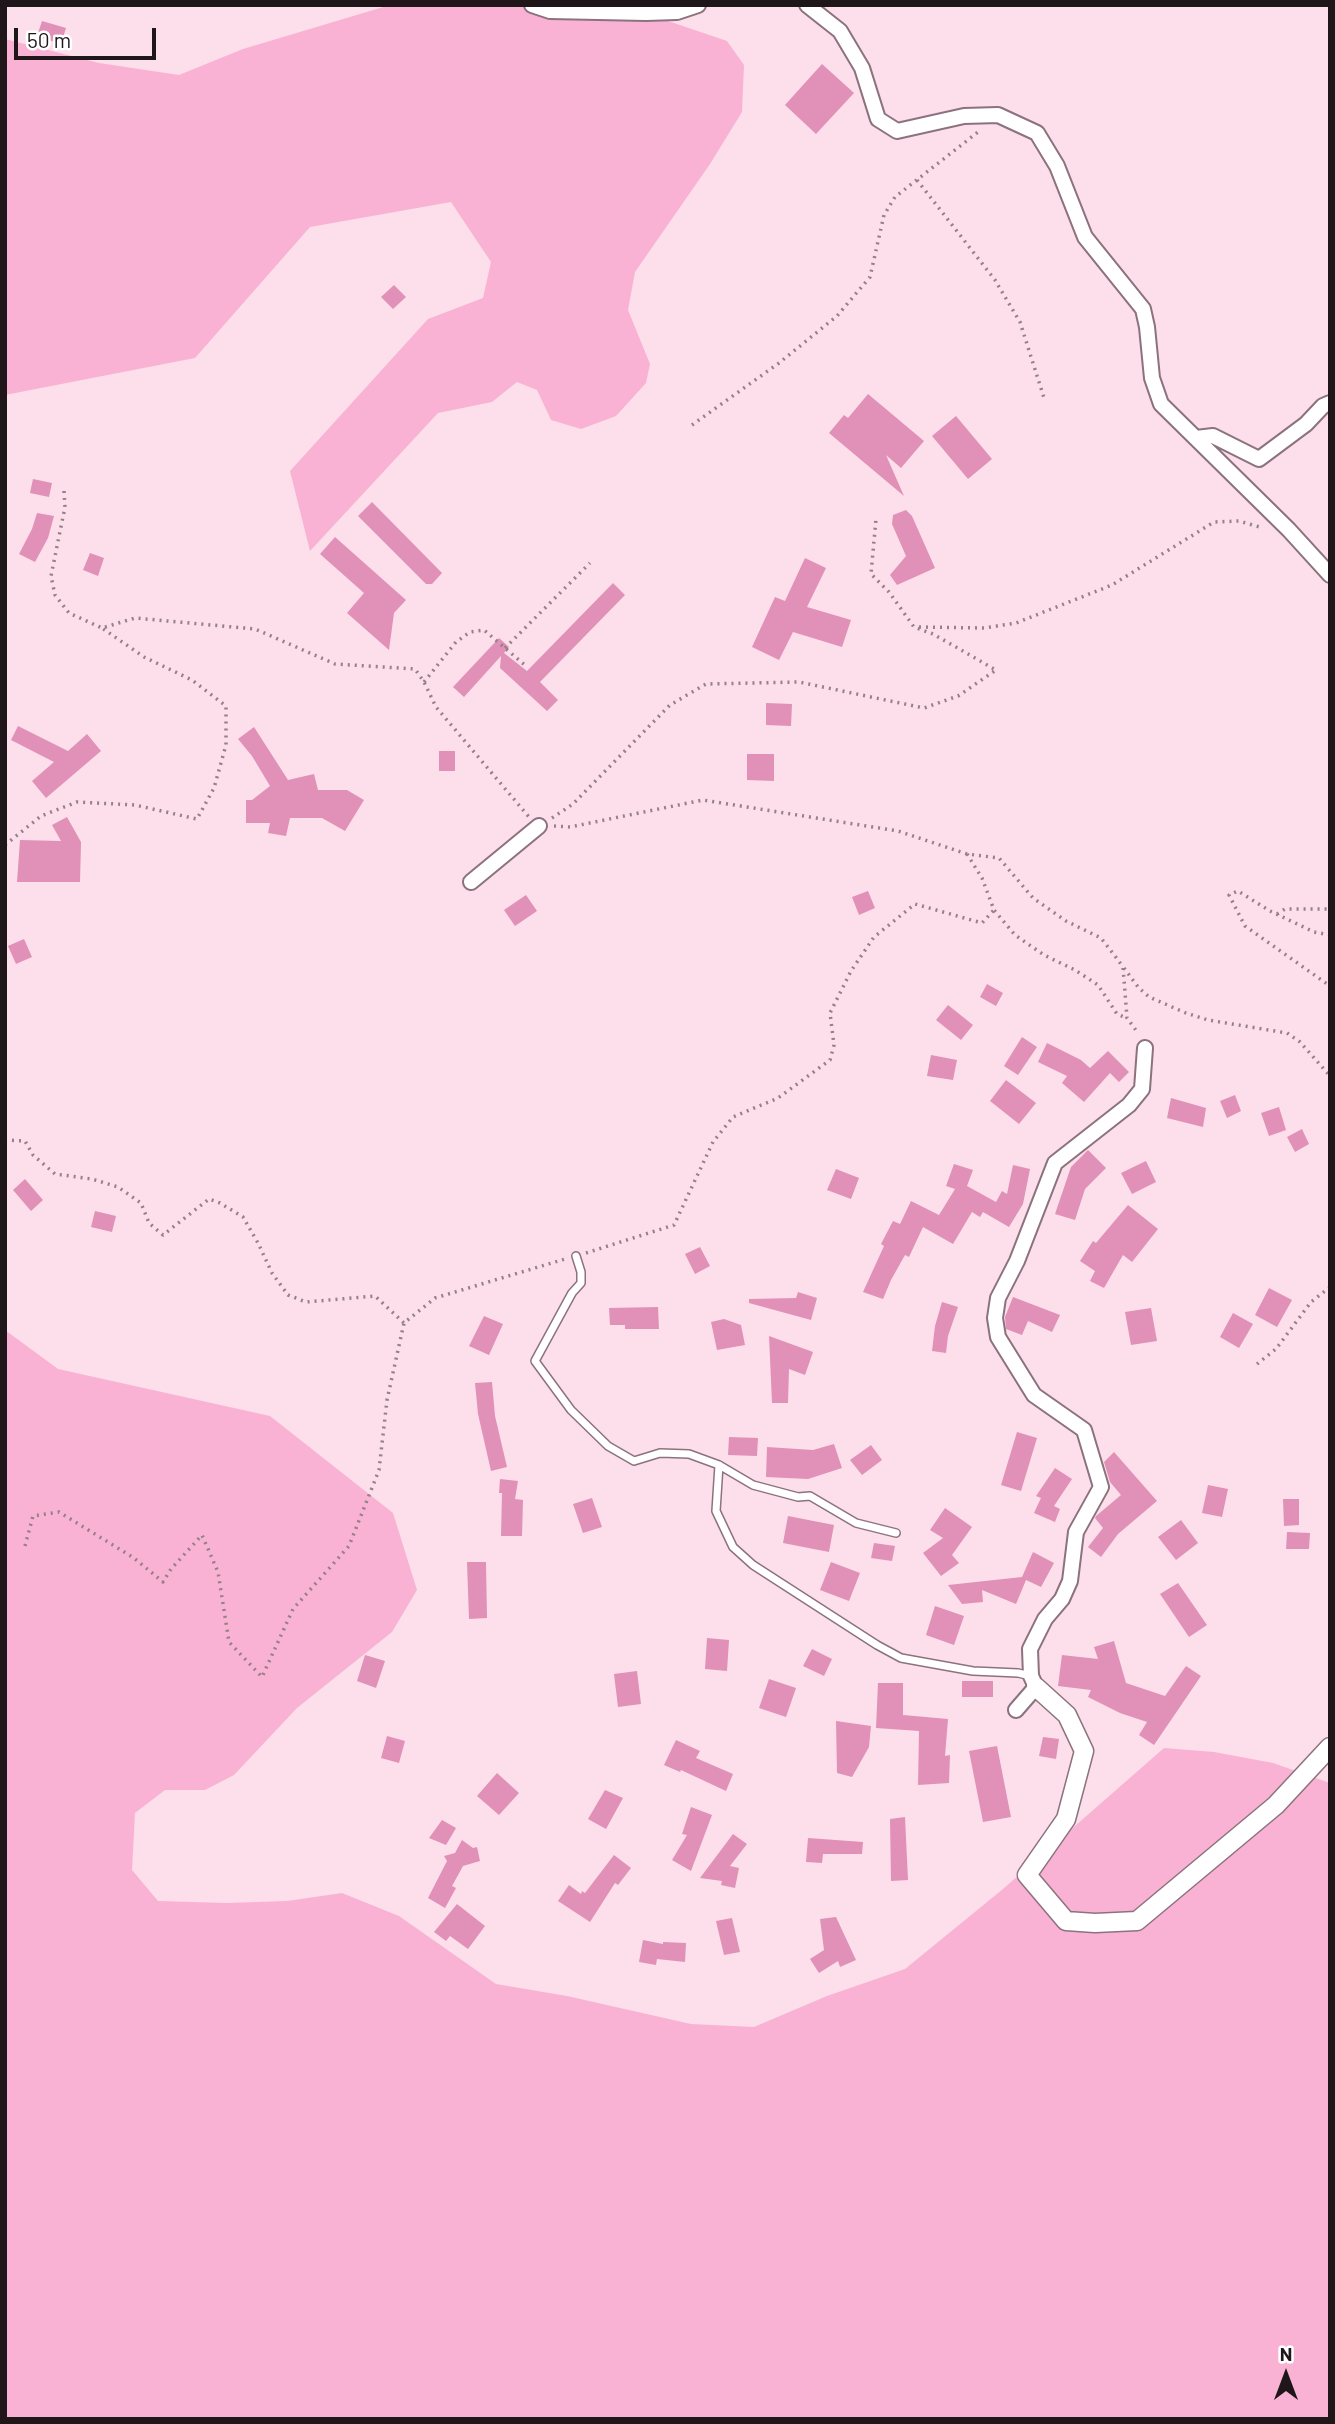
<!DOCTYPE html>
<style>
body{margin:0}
#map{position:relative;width:1335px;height:2424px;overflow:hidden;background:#fcdfeb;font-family:Barlow,sans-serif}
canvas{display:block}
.frame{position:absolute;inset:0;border:7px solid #1f161a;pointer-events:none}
.north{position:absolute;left:1251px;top:2340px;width:70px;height:70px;-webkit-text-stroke:5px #fff;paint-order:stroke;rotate:0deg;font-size:19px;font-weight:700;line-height:28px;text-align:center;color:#1f161a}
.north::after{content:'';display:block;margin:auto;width:24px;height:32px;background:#1f161a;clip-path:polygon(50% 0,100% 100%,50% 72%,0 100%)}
.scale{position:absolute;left:14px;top:28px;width:142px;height:32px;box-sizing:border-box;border:4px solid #1f161a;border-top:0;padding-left:9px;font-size:21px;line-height:24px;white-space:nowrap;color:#1f161a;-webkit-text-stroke:5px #fff;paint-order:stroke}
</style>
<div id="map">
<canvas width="1335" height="2424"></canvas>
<div class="frame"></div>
<div class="north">N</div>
<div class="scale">50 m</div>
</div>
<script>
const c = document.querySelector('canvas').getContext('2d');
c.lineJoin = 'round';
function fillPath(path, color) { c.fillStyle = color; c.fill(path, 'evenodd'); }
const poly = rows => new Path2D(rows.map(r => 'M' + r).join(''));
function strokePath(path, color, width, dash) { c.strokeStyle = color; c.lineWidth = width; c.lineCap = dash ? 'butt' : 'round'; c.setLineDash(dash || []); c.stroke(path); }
fillPath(poly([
 [390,5,530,5,668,21,727,41,744,65,742,112,710,164,635,272,628,310,650,364,646,383,616,416,581,429,551,420,537,390,517,382,492,402,438,413,310,551,290,471,428,319,483,298,491,262,451,202,310,227,195,358,5,395,5,39,99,63,179,75,243,49],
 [5,1330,58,1369,270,1416,393,1513,417,1590,392,1632,297,1708,234,1775,205,1790,165,1790,135,1813,132,1870,158,1901,227,1903,287,1901,342,1893,399,1916,496,1984,567,1996,691,2024,754,2027,827,1996,905,1969,1003,1889,1164,1748,1214,1752,1273,1763,1330,1783,1330,2419,5,2419]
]), '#f9b2d3');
fillPath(poly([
 [42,21,66,28,61,44,37,36],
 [822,64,854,93,816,134,785,105],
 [394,285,406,297,393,309,381,297],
 [868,394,924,441,901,468,886,455,904,496,829,433,844,415,848,418],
 [956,416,992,459,968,479,932,436],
 [33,479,52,483,49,497,30,493],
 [372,502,442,573,432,584,426,584,358,516],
 [906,510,912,516,935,568,897,585,890,575,906,556,892,524,893,515],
 [37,513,54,516,48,538,35,562,19,554,32,529],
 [335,537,406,600,394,613,389,650,347,613,364,593,320,554],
 [90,553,104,558,98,576,83,570],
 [805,558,826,568,807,607,851,620,842,647,793,632,779,660,752,647,775,597,785,601],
 [613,583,625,595,540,682,558,700,547,711,500,668,501,656,464,697,453,687,499,638,509,647,504,653,527,671],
 [766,703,792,704,791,726,766,725],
 [18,726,68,751,87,734,101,751,46,798,32,781,54,762,11,740],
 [254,727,288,780,314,774,318,790,347,790,364,800,345,831,322,818,290,818,286,836,268,833,270,823,246,823,246,800,252,800,270,786,252,756,238,739],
 [439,751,455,751,455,771,439,771],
 [747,754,774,754,774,781,747,780],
 [67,817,81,842,80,882,17,882,20,840,61,841,52,825],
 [868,891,875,908,859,915,852,897],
 [526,895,537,911,515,926,504,910],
 [24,939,32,957,16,964,8,946],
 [987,984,1003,993,996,1006,980,997],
 [948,1005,973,1025,961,1040,936,1020],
 [1022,1037,1037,1047,1018,1075,1004,1066],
 [1047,1043,1081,1060,1090,1068,1108,1051,1129,1072,1119,1082,1110,1073,1084,1102,1062,1083,1067,1076,1038,1062],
 [931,1055,957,1060,953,1080,927,1076],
 [1006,1080,1036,1103,1019,1124,990,1101],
 [1235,1095,1241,1111,1227,1118,1220,1101],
 [1171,1098,1206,1108,1203,1127,1167,1118],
 [1279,1107,1286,1130,1269,1136,1261,1113],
 [1302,1129,1309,1144,1295,1152,1287,1137],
 [1088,1150,1106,1168,1085,1189,1075,1220,1055,1214,1071,1167],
 [1146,1161,1156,1182,1132,1194,1121,1173],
 [954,1164,973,1170,967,1186,996,1202,1002,1191,1007,1194,1013,1165,1030,1169,1023,1204,1009,1227,983,1212,980,1217,972,1212,953,1244,923,1227,909,1257,905,1255,891,1280,883,1299,863,1292,884,1246,881,1244,893,1221,900,1224,911,1201,939,1215,955,1189,946,1186],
 [836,1169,859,1178,851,1199,827,1190],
 [25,1179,43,1200,31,1211,13,1190],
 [1128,1205,1158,1229,1132,1262,1123,1255,1104,1288,1090,1281,1095,1271,1080,1261,1093,1241,1096,1243],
 [95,1211,116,1216,112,1232,91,1227],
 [700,1247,710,1266,695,1274,685,1254],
 [1269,1288,1292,1300,1277,1327,1255,1315],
 [798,1292,817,1298,811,1320,749,1303,749,1299,796,1298],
 [1013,1297,1060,1315,1052,1332,1028,1321,1022,1335,1006,1329,1005,1317],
 [942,1302,958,1307,948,1336,946,1353,932,1351,935,1326],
 [658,1307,659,1329,625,1329,625,1325,610,1325,609,1308],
 [1151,1308,1157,1341,1131,1345,1125,1312],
 [1233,1313,1253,1324,1239,1348,1220,1337],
 [484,1316,503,1324,489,1355,469,1346],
 [724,1319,741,1325,745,1345,717,1350,711,1322],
 [769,1336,813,1352,805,1375,789,1369,788,1403,772,1403],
 [492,1382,495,1416,507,1467,491,1471,478,1414,475,1383],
 [1017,1432,1037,1438,1021,1491,1001,1485],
 [729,1437,758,1438,757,1456,728,1455],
 [834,1444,842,1468,808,1479,766,1477,767,1447,813,1450],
 [871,1445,882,1460,862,1475,850,1460],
 [1114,1452,1157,1501,1118,1534,1101,1557,1088,1547,1103,1528,1095,1518,1096,1516,1121,1495,1110,1482,1104,1462],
 [1055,1468,1072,1479,1054,1506,1060,1509,1055,1522,1034,1513,1041,1498,1036,1496],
 [500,1479,518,1481,515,1499,523,1500,522,1536,501,1536,502,1493,499,1493],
 [1208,1485,1228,1489,1222,1517,1202,1513],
 [592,1498,602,1527,583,1533,573,1504],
 [1283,1499,1299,1499,1299,1525,1284,1526],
 [945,1508,972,1527,952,1555,959,1563,941,1576,923,1553,943,1538,930,1530],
 [788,1516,834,1525,829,1552,783,1543],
 [1181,1520,1198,1543,1176,1560,1158,1537],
 [1287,1532,1310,1533,1309,1549,1286,1549],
 [874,1543,895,1546,892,1561,871,1558],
 [1033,1552,1054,1563,1041,1587,1026,1580,1016,1604,982,1590,983,1602,962,1604,948,1585,1022,1577],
 [467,1562,486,1562,487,1618,469,1619],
 [831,1562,860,1573,849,1601,820,1590],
 [1178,1583,1207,1625,1189,1637,1160,1594],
 [935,1606,964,1616,954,1645,926,1635],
 [707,1638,729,1640,727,1671,705,1669],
 [1114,1641,1126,1683,1165,1696,1186,1666,1201,1676,1154,1745,1139,1735,1147,1722,1120,1713,1088,1697,1091,1690,1058,1686,1062,1655,1098,1659,1094,1647],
 [812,1649,832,1659,824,1676,803,1666],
 [365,1655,385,1661,376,1688,357,1681],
 [637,1671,641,1704,618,1707,614,1674],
 [769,1679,796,1688,786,1717,759,1708],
 [962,1681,993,1681,993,1697,962,1697],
 [878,1683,903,1683,903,1715,948,1719,945,1756,950,1755,949,1783,918,1785,919,1731,876,1728],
 [836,1721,871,1726,869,1747,852,1777,837,1773],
 [387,1736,405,1741,399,1763,381,1758],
 [1043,1737,1059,1739,1056,1759,1039,1756],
 [676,1740,700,1751,696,1758,733,1774,726,1791,681,1770,680,1772,664,1765],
 [997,1746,1011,1817,983,1822,969,1751],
 [497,1773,519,1793,499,1815,477,1796],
 [605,1790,623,1798,606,1829,588,1819],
 [691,1807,712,1815,691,1871,672,1860,687,1835,682,1834],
 [905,1817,908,1880,891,1881,890,1819],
 [442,1820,456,1828,446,1845,429,1838],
 [733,1834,747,1844,730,1866,739,1868,735,1888,721,1885,722,1881,700,1878],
 [808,1838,863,1842,862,1854,823,1854,822,1863,806,1862],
 [462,1840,473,1848,477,1847,480,1861,463,1866,452,1886,456,1888,445,1908,428,1898,447,1861,444,1856,455,1853],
 [614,1855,631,1868,618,1885,615,1883,590,1922,558,1901,569,1885,581,1894,582,1891,585,1893],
 [457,1904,485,1926,468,1949,450,1936,446,1941,434,1932],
 [836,1917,856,1960,840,1967,838,1961,819,1973,810,1959,824,1950,820,1919],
 [732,1918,740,1952,724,1955,716,1921],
 [643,1940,663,1944,663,1942,686,1943,685,1962,657,1959,656,1965,639,1962]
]), '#e190b7');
const service = poly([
 [576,1256,581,1272,581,1283,572,1293,535,1361,571,1410,608,1446,634,1461,660,1453,689,1454,719,1465,753,1485,798,1497,810,1496,856,1523,896,1533],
 [719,1465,716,1511,733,1547,753,1565,877,1645,901,1658,973,1671,1018,1673,1031,1676]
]);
const minor = poly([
 [532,5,550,11,646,13,677,12,698,5],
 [807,5,840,31,862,68,878,119,897,131,964,116,998,115,1037,133,1057,166,1085,237,1143,309,1147,327,1152,378,1161,404,1289,530,1330,575],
 [1196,438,1213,436,1259,459,1306,424,1323,406,1330,403],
 [471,882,539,826],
 [1016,1710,1036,1687,1031,1676,1030,1649,1045,1619,1062,1599,1070,1581,1076,1532,1101,1487,1084,1430,1034,1395,998,1337,995,1318,998,1298,1017,1261,1055,1163,1129,1105,1142,1089,1145,1048]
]);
const tertiary = poly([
 [1036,1687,1067,1715,1084,1751,1066,1819,1027,1875,1066,1921,1095,1923,1137,1921,1276,1805,1330,1747]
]);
strokePath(service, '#8c727e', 10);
strokePath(minor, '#8c727e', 18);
strokePath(tertiary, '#8c727e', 21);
strokePath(poly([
 [917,180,995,280,1020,322,1045,401],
 [692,425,779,363,837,316,870,277,884,215,895,197,978,132],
 [64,491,65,507,51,576,55,595,69,613,102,628,135,618,255,629,335,664,415,669,424,682,436,707,529,817],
 [919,627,984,628,1016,623,1112,585,1214,522,1239,521,1263,528],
 [505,648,590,563],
 [424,682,456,642,470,632,484,630,526,666],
 [552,818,573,804,670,705,706,684,799,682,924,708,958,696,996,670,933,634,914,627,889,592,871,574,876,519],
 [554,826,570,827,703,800,898,831,967,854,999,858,1033,898,1066,921,1101,938,1115,956,1123,967,1127,1018,1138,1033],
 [5,845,41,816,77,802,135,805,197,819,214,788,226,745,226,706,192,680,144,657,102,628],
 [967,854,982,878,994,910,1015,935,1044,955,1075,970,1098,985,1117,1014,1127,1018],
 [1277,914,1285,909,1330,909],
 [1330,935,1314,932,1270,911,1238,891,1229,895,1245,926,1330,986],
 [1124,968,1138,987,1149,997,1186,1013,1208,1020,1287,1033,1300,1042,1330,1076],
 [5,1140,25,1141,33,1155,55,1174,92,1179,118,1187,141,1203,149,1223,163,1235,209,1199,220,1203,243,1217,258,1243,272,1273,288,1295,306,1302,375,1296,404,1323],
 [586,1253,674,1225,713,1142,733,1117,778,1098,830,1060,834,1045,830,1013,851,971,874,937,915,904,982,923,994,910],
 [1257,1364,1276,1349,1311,1302,1330,1287],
 [25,1546,33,1516,59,1512,134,1558,163,1582,171,1569,202,1535,218,1572,229,1642,262,1677,293,1609,349,1546,379,1470,387,1400,404,1323,435,1298,565,1259]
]), '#938088', 3.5, [2, 5]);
strokePath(service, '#fff', 7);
strokePath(minor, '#fff', 14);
strokePath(tertiary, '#fff', 18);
</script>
